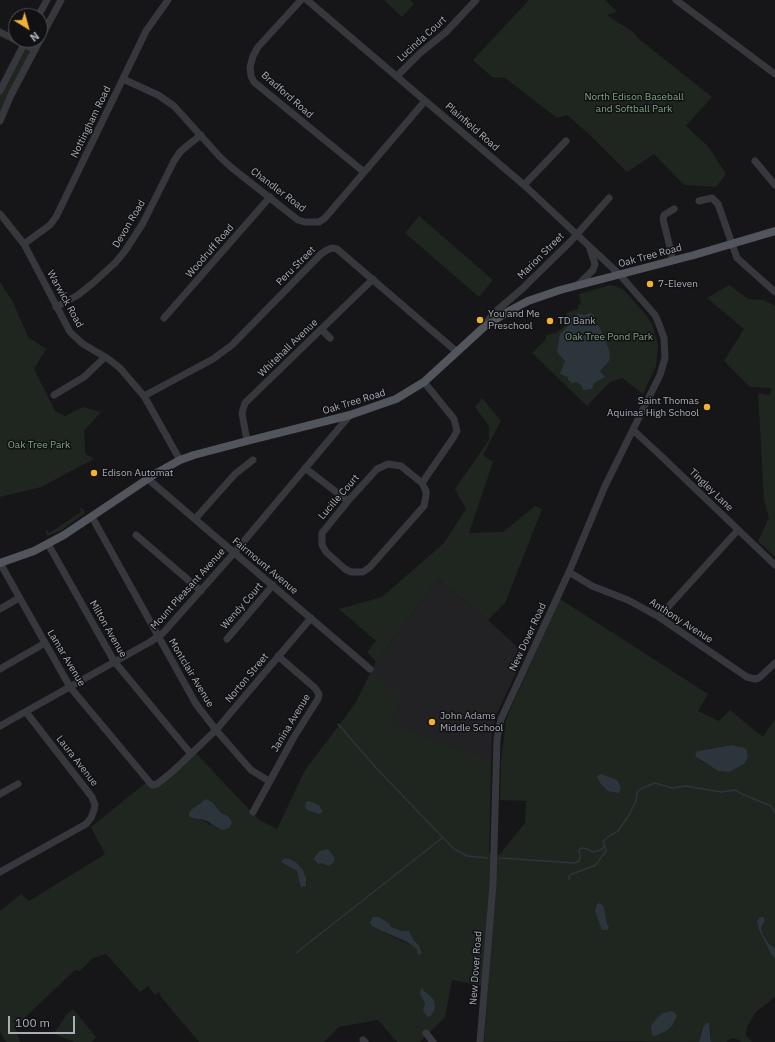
<!DOCTYPE html>
<style>
body{margin:0}
#map{position:relative;width:775px;height:1042px;overflow:hidden;background:#161618;font-family:"IBM Plex Sans",sans-serif}
canvas{display:block}
.north{position:absolute;left:8px;top:8px;width:40px;height:40px;box-sizing:border-box;background:#111113;border:1px solid #4d4f55;border-radius:50%;rotate:143deg;font-size:11px;font-weight:700;line-height:16px;text-align:center;color:#a8adb8}
.north::after{content:'';display:block;margin:auto;width:14px;height:18px;background:#f2b134;clip-path:polygon(50% 0,100% 100%,50% 72%,0 100%)}
.scale{position:absolute;left:8px;top:1016px;width:67px;height:18px;box-sizing:border-box;border:2px solid #a8adb8;border-top:0;padding-left:5px;font-size:12px;line-height:14px;white-space:nowrap;color:#a8adb8;-webkit-text-stroke:3px #111113;paint-order:stroke}
</style>
<div id="map">
<canvas width="775" height="1042"></canvas>
<div class="north">N</div>
<div class="scale">100 m</div>
</div>
<script>
const c = document.querySelector('canvas').getContext('2d');
c.lineJoin = 'round';
function fillPath(path, color) { c.fillStyle = color; c.fill(path, 'evenodd'); }
const poly = rows => new Path2D(rows.map(r => 'M' + r).join(''));
function strokePath(path, color, width, dash) { c.strokeStyle = color; c.lineWidth = width; c.lineCap = dash ? 'butt' : 'round'; c.setLineDash(dash || []); c.stroke(path); }
function drawText(font, color, halo, rows, align = 'center') {
  c.font = font + ' "IBM Plex Sans",sans-serif'; c.lineWidth = 3; c.setLineDash([]); c.textBaseline = 'middle'; c.strokeStyle = halo; c.fillStyle = color; for (const [text, x, y, turn = 0] of rows) {
    c.save(); c.translate(x, y); c.rotate((+turn || 0) * Math.PI / 180); c.textAlign = isNaN(turn) ? turn : align; if (halo) c.strokeText(text, 0, 0); c.fillText(text, 0, 0); c.restore();
  }
}
fillPath(poly([
 [438,579,488,620,525,654,497,713,492,731,489,853,355,704,376,662]
]), '#222225');
fillPath(poly([
 [384,0,410,0,414,4,402,17],
 [529,0,605,0,617,12,607,15,633,32,639,39,712,97,686,126,708,146,726,174,716,187,684,185,654,154,627,172,590,135,567,115,557,118,505,78,492,77,473,60],
 [23,45,35,50,0,121,0,91],
 [419,216,493,280,479,297,405,233],
 [0,282,13,302,28,337,46,349,34,369,55,411,65,416,83,407,101,412,84,431,85,453,94,459,41,487,0,497],
 [610,285,615,286,624,290,646,315,652,324,658,345,656,366,643,394,622,378,610,382,587,406,532,353,546,339,546,335,556,333,564,327,568,318,566,313,578,309,578,305,581,304,579,294],
 [729,285,750,300,751,299,764,300,775,306,775,557,758,541,769,518,764,499,758,393,770,395,771,388,750,387,724,361,744,329,707,298],
 [482,398,501,421,483,455,493,462,469,533,503,532,535,506,542,509,505,603,488,620,438,579,376,662,367,652,376,641,339,609,382,597,444,543,466,509,455,489,489,440,489,426,475,407],
 [80,508,83,509,85,513,60,531,47,536,45,531,47,530,49,533,81,512],
 [560,599,708,694,698,711,719,721,730,710,763,737,775,719,775,948,769,944,763,935,761,928,765,920,759,930,771,954,775,959,775,997,756,1012,747,1027,746,1035,752,1042,741,1042,739,1040,732,1038,726,1042,711,1042,711,1034,708,1023,704,1025,701,1033,699,1042,609,1041,484,1042,488,987,452,980,445,1017,420,1042,397,1042,378,1020,339,1027,324,1042,199,1042,161,997,159,992,155,995,148,986,140,992,106,954,93,958,80,971,75,970,15,1027,20,1042,6,1042,0,1032,0,911,21,894,29,901,105,854,91,827,148,781,152,786,193,750,259,820,277,829,305,770,355,704,372,670,405,698,403,701,397,699,394,707,398,710,392,723,451,747,491,759,489,853,499,855,525,823,526,801,500,800,501,762,506,719],
 [732,745,740,746,729,772,718,771,701,761,695,754,698,751],
 [201,802,213,803,221,813,211,825,201,819,192,809],
 [287,858,296,862,303,870,307,883,300,886,297,871,287,864],
 [596,906,604,907,607,924,609,927,602,928,595,911],
 [379,917,389,923,391,927,402,931,409,931,413,939,421,950,380,930],
 [73,1009,96,1037,92,1042,74,1042,54,1034,66,1015]
]), '#1e261f');
fillPath(poly([
 [590,313,594,315,596,324,599,326,609,350,610,355,609,361,600,371,605,377,594,383,592,389,583,390,582,386,577,382,572,383,568,380,568,377,560,374,565,361,557,352,560,334,570,324,571,318,578,314,585,315],
 [732,745,745,748,747,751,748,757,744,764,729,772,718,771,696,757,695,754,698,751],
 [601,774,617,780,621,788,619,793,608,791,600,783,597,776],
 [206,799,213,803,221,813,228,816,232,822,229,828,222,830,207,821,201,819,192,818,189,816,189,813,192,809],
 [309,801,319,805,323,812,319,814,307,810,305,807,306,802],
 [328,849,334,857,334,862,329,866,321,863,318,864,314,859,316,855,320,851],
 [287,858,296,862,303,870,306,878,306,886,302,887,300,885,297,871,281,862,282,860],
 [599,903,601,904,604,907,607,924,609,927,608,930,602,930,595,911,596,906],
 [373,917,379,917,389,923,391,927,402,931,409,931,413,939,419,946,422,953,418,955,417,949,407,942,380,930,372,926,370,922],
 [760,917,763,917,765,920,761,928,763,935,769,944,775,948,775,959,771,954,759,930,757,921],
 [421,988,434,1000,435,1008,431,1016,428,1017,423,1011,425,1003,420,994],
 [671,1011,674,1012,677,1016,672,1026,666,1031,655,1036,652,1035,651,1026,657,1018,663,1013],
 [706,1023,709,1023,711,1042,699,1042,703,1027]
]), '#2c353c');
strokePath(poly([
 [338,724,377,769,454,849,467,856,487,858],
 [500,858,575,863,579,861,580,856,579,850,581,848,587,849,593,852,601,850,605,846,603,841,611,835,618,831,629,815,636,801,637,792,642,788,655,783,672,788,686,786,721,792,735,790,742,794,771,806,775,813],
 [569,880,569,876,572,874,594,866,597,863,606,851,605,846],
 [296,953,442,838]
]), '#2c353c', 1.5);
strokePath(poly([
 [301,0,258,47,253,56,250,67,251,76,254,82,364,172],
 [307,0,524,185,620,275,655,315,659,324,664,338,665,358,660,375,605,486,569,572,501,719,497,739,493,884,480,1042],
 [676,0,775,74],
 [38,16,47,0],
 [0,32,35,50],
 [40,39,61,0],
 [397,76,419,54,446,32,476,0],
 [123,79,158,95,174,106,220,157,232,168,298,220,305,222,319,222,325,218,425,101],
 [0,91,26,40],
 [0,121,11,95,40,40],
 [755,161,775,185],
 [524,185,566,141],
 [699,201,712,198,718,204,737,258,775,292],
 [0,214,24,244,70,332,83,344,107,358,120,368,131,381,144,396,180,460],
 [24,244,50,225,56,217,146,31,168,0],
 [673,260,663,219,664,215,674,209],
 [578,285,593,270,595,264,590,249],
 [56,307,78,295,93,283,115,263,125,251,143,223,174,161,180,152,188,145,201,135],
 [164,318,270,197],
 [484,326,494,313,522,289,571,241,609,198],
 [322,330,330,338],
 [54,395,84,377,105,357],
 [144,396,213,359,232,345,321,254,327,250,332,248,337,249,457,352],
 [633,430,659,454,775,565],
 [247,441,242,413,245,403,373,279],
 [388,464,401,466,422,483,426,491,426,496,424,506,370,567,363,572,351,572,345,569,326,552,322,545,322,533,348,501,377,469,388,464],
 [305,468,348,501],
 [148,479,370,669],
 [422,483,453,438,457,431,454,419,424,382],
 [92,517,196,704,216,730,251,770,269,781],
 [195,519,235,474,253,460],
 [136,535,201,591],
 [48,544,114,661,191,754],
 [0,563,70,687,151,784,153,785,157,784,172,772,216,730,311,618],
 [569,572,592,586,628,600,659,617,747,677,755,679,759,678,775,663],
 [0,609,19,598],
 [659,617,738,530],
 [227,639,273,585],
 [0,669,45,643],
 [0,726,150,642,163,633,234,553,350,415],
 [0,794,18,784],
 [253,812,294,737,318,699,319,694,315,688,278,656],
 [0,872,86,824,91,818,94,810,95,805,92,797,26,712],
 [426,1033,433,1042],
 [363,1040,365,1042]
]), '#37383d', 7);
strokePath(poly([
 [0,563,34,551,64,535,155,474,180,460,194,455,247,441,350,415,396,399,424,382,484,327,509,311,528,301,560,290,694,255,775,231]
]), '#53555c', 8);
for (const [x, y, r, color] of [
 [650,284,4,"#f2b134"],
 [480,320,4,"#f2b134"],
 [550,321,4,"#f2b134"],
 [707,407,4,"#f2b134"],
 [94,473,4,"#f2b134"],
 [432,722,4,"#f2b134"]
]) { const dot = new Path2D(); dot.arc(x, y, r, 0, 2 * Math.PI); c.fillStyle = color; c.fill(dot); strokePath(dot, '#111113', 1.5); }
drawText('10px', '#a8adb8', '#111113', [
 ["Lucinda Court",422,39,-42],
 ["Bradford Road",287,95,41],
 ["Nottingham Road",91,122,-64],
 ["Plainfield Road",472,127,41],
 ["Chandler Road",278,190,37],
 ["Devon Road",129,224,-59],
 ["Woodruff Road",210,251,-49],
 ["Marion Street",541,256,-45],
 ["Oak Tree Road",650,256,-15],
 ["Peru Street",296,266,-45],
 ["Warwick Road",65,299,61],
 ["Whitehall Avenue",288,348,-44],
 ["Oak Tree Road",354,402,-17],
 ["Tingley Lane",711,490,44],
 ["Lucille Court",339,497,-49],
 ["Fairmount Avenue",265,566,40],
 ["Mount Pleasant Avenue",188,589,-48],
 ["Wendy Court",242,606,-49],
 ["Anthony Avenue",681,621,33],
 ["Milton Avenue",108,629,60],
 ["New Dover Road",528,637,-65],
 ["Lamar Avenue",66,658,59],
 ["Montclair Avenue",191,673,59],
 ["Norton Street",247,678,-50],
 ["Janina Avenue",291,723,-59],
 ["Laura Avenue",77,761,52],
 ["New Dover Road",476,968,-86]
]);
drawText('10px', '#7fa381', '#111113', [
 ["North Edison Baseball",634,97],
 ["and Softball Park",634,109],
 ["Oak Tree Pond Park",609,337],
 ["Oak Tree Park",39,445]
]);
drawText('10px', '#a8adb8', '#111113', [
 ["7-Eleven",658,284],
 ["You and Me",488,314],
 ["Preschool",488,326],
 ["TD Bank",558,321],
 ["Saint Thomas",699,401,"right"],
 ["Aquinas High School",699,413,"right"],
 ["Edison Automat",102,473],
 ["John Adams",440,716],
 ["Middle School",440,728]
], 'left');
</script>
